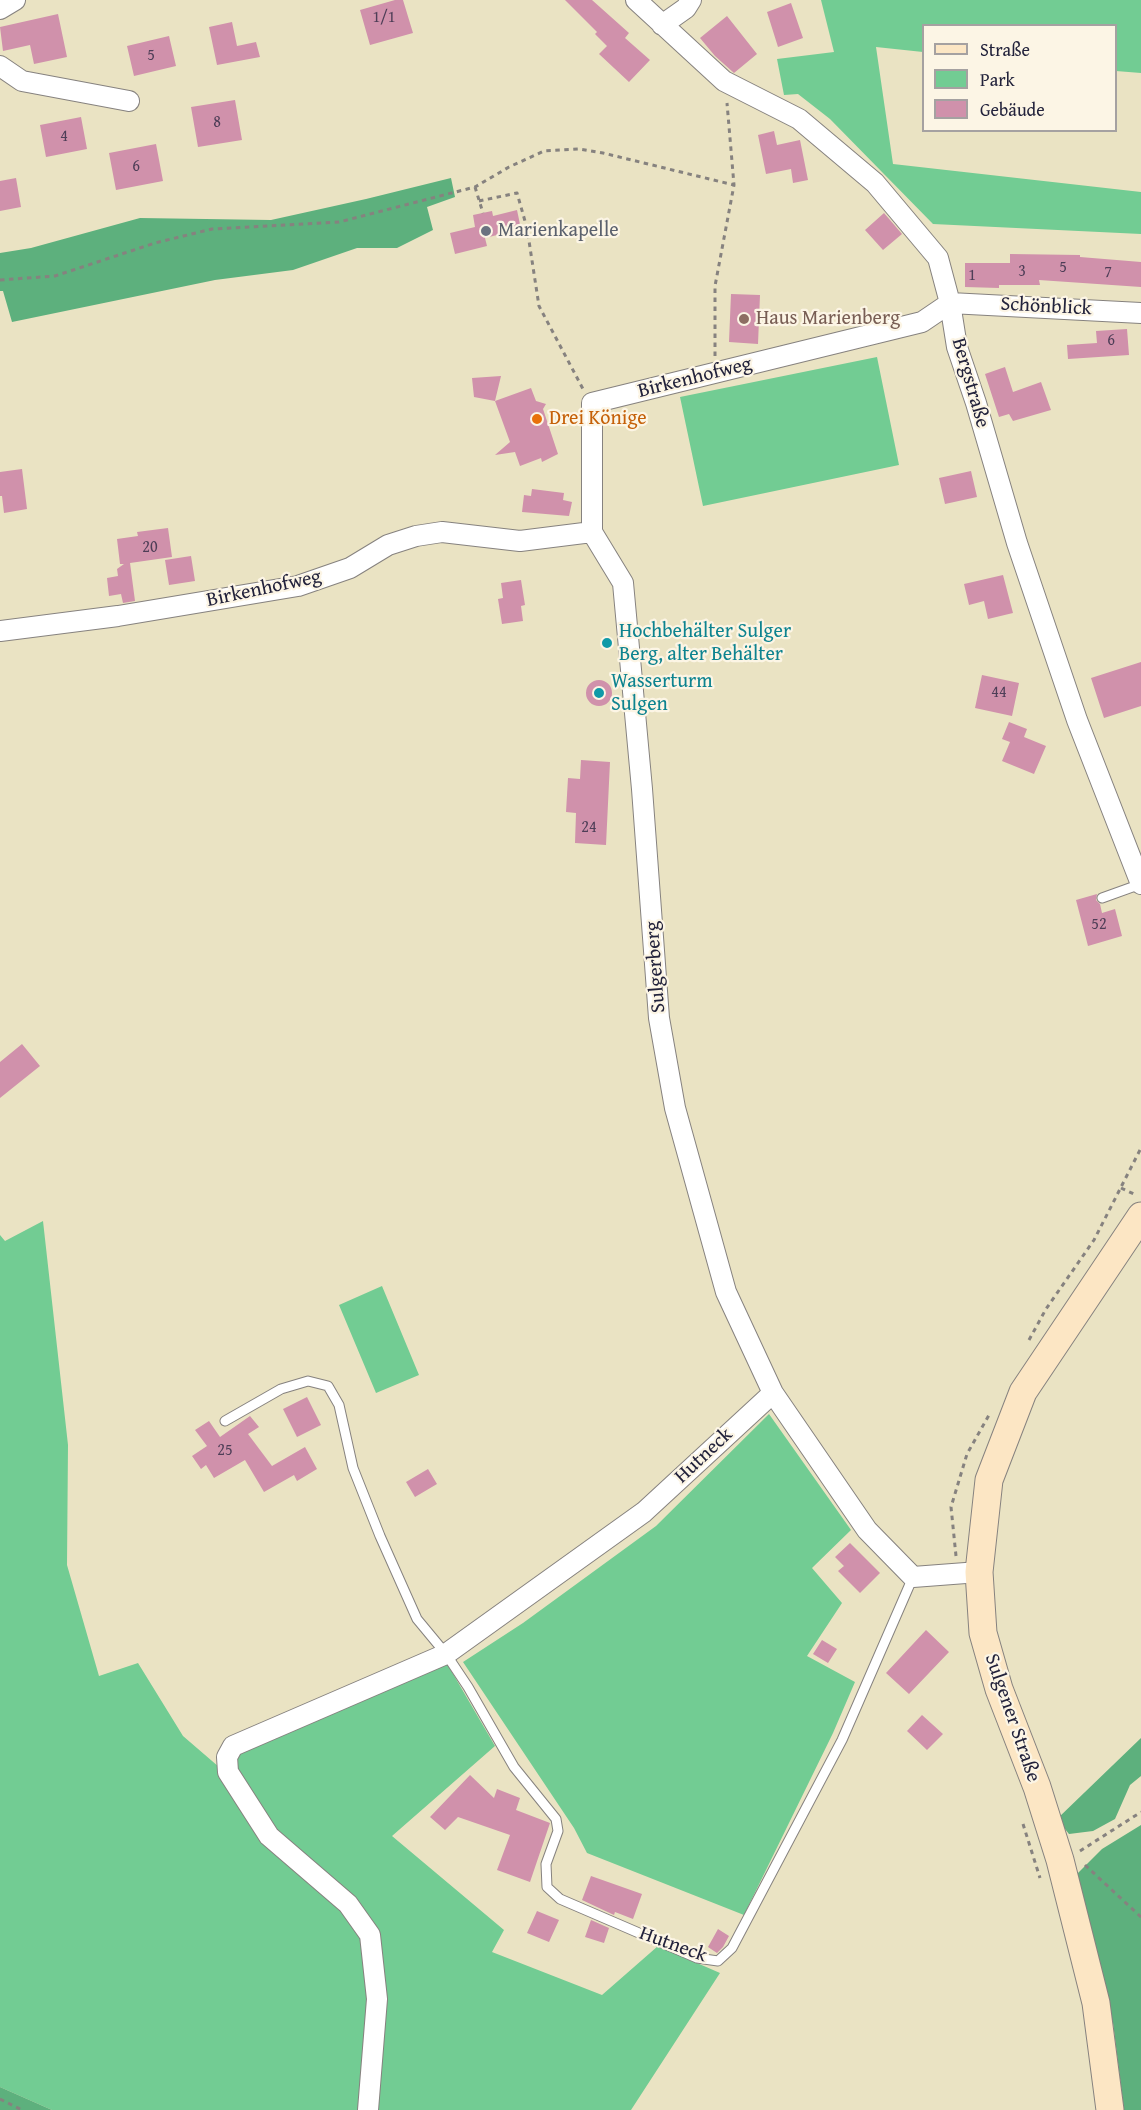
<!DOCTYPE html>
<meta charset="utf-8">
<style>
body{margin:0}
#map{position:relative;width:1141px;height:2110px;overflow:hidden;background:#eae3c3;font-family:"Gentium Book Plus",serif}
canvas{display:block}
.legend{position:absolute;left:922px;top:24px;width:195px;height:108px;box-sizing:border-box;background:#fcf5e5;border:2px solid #a5a1a1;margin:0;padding:8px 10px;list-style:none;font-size:18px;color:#22223b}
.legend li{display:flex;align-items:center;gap:12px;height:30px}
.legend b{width:30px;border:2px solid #a5a1a1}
</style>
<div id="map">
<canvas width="1141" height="2110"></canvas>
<ul class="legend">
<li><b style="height:8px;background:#fce6c4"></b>Straße</li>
<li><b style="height:16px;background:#72cc93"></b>Park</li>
<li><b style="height:16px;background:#d091ab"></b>Gebäude</li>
</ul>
</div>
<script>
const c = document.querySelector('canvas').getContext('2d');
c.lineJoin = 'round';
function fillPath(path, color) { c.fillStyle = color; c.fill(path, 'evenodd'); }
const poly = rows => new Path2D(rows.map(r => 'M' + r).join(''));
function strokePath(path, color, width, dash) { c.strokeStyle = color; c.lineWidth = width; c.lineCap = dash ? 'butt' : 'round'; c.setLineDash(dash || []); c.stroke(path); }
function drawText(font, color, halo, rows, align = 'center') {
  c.font = font + ' "Gentium Book Plus",serif'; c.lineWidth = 4.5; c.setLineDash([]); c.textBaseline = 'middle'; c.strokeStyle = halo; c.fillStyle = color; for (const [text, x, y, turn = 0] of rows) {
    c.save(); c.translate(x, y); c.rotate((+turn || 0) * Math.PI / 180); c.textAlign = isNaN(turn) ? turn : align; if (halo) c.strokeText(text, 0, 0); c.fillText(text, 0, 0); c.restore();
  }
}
fillPath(poly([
 [821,0,1141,0,1141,73,1116,71,1116,26,924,26,923,52,876,47,893,164,1141,192,1141,234,933,224,830,119,798,94,784,95,777,59,834,52],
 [877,357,899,465,703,506,680,397],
 [43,1221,68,1445,67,1565,99,1676,138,1663,183,1736,219,1767,361,1929,372,1975,362,2110,52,2110,0,2087,0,1235,5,1241],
 [382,1286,419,1375,376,1393,339,1305],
 [769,1414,851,1530,812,1568,842,1603,807,1656,855,1682,833,1733,744,1915,587,1853,574,1828,463,1662,523,1623,656,1526],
 [445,1660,495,1746,392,1836,504,1930,492,1952,602,1995,658,1946,720,1973,631,2110,372,2110,380,1953,277,1831,234,1771,235,1747]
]), '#72cc93');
fillPath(poly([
 [451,178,455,197,427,207,433,230,397,248,357,248,293,270,215,280,12,322,3,291,0,291,0,253,31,248,140,218,271,220,366,199],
 [1141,1738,1141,1776,1130,1785,1115,1819,1093,1831,1069,1834,1057,1819],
 [1141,1825,1141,2110,1124,2110,1113,2023,1080,1897,1076,1875,1102,1849],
 [0,2087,52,2110,0,2110]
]), '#5db07d');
fillPath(poly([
 [395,0,403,0,413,33,370,45,360,10],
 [565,0,592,0,629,33,625,38,650,60,629,82,599,54,607,46,595,34,597,32],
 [791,3,803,38,778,47,767,12],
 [58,14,67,57,34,64,30,45,3,51,0,27],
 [727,16,757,54,734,73,715,56,700,38],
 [232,22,237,46,256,42,260,57,217,65,209,27],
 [169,36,176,66,134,76,127,46],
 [235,100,242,140,198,147,191,107],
 [81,117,87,149,46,157,40,125],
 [774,131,777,145,800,140,808,180,793,183,791,169,766,174,758,135],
 [156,144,163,181,116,190,109,153],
 [16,178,21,207,0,211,0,181],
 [517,210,521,229,485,238,487,246,455,254,450,233,475,227,473,215,492,211,493,216],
 [884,213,902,234,883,250,865,230],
 [1010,254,1080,255,1080,257,1141,262,1141,287,1039,280,1040,285,999,285,999,288,965,287,965,263,1010,263],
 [731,294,760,295,758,344,729,342],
 [1127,329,1129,355,1068,359,1067,345,1097,343,1096,331],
 [1005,367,1013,392,1041,382,1051,410,1013,421,1009,414,999,417,985,374],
 [501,376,495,401,474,397,472,378],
 [531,388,536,401,546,404,543,409,558,454,542,462,541,458,520,466,515,452,495,455,510,442,495,401],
 [22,469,27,509,4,513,2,496,0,496,0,472],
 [971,471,977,497,945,504,939,478],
 [532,489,564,493,563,500,572,502,569,516,522,512,524,495,531,496],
 [168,528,172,557,130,563,135,601,123,603,121,594,109,596,107,578,118,576,117,569,124,564,120,564,117,539,138,536,137,532],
 [191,556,195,581,169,585,165,560],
 [1003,575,1013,613,988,619,984,601,969,605,964,584],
 [521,580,525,605,521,606,523,621,502,624,498,599,503,598,501,583],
 [1141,662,1141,706,1104,718,1091,678],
 [982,675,1019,683,1012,716,975,708],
 '586 693a13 13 0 1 1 26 0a13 13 0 1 1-26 0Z',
 [1009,722,1027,729,1024,737,1046,746,1034,774,1002,761,1010,742,1002,739],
 [581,760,610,762,606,845,575,843,576,813,566,812,568,778,580,779],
 [1097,894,1096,900,1100,904,1102,913,1115,909,1122,936,1088,946,1076,900],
 [22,1044,40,1066,0,1098,0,1062],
 [307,1397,321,1425,297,1437,283,1409],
 [250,1416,259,1427,248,1434,272,1466,305,1447,317,1469,297,1481,294,1475,264,1492,245,1460,214,1478,206,1465,201,1469,192,1456,207,1446,195,1430,209,1421,220,1437],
 [428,1469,437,1484,415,1497,406,1482],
 [850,1543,880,1573,860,1593,838,1571,844,1566,835,1557],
 [926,1630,949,1652,909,1694,886,1673],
 [822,1640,837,1649,828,1663,813,1654],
 [922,1715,943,1734,927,1750,907,1731],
 [470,1775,494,1798,497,1789,520,1798,516,1810,550,1823,530,1882,497,1870,510,1835,458,1817,445,1830,430,1817],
 [591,1876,642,1894,633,1919,615,1912,614,1915,582,1900],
 [537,1911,559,1920,549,1942,527,1933],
 [591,1920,609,1928,604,1943,585,1937],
 [718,1929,729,1936,723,1947,717,1953,708,1947]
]), '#d091ab');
const lane = poly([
 [1102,898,1141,884],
 [225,1421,281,1389,308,1381,328,1386,339,1405,353,1468,380,1536,417,1619,446,1654,468,1687,514,1767,556,1819,558,1831,546,1864,547,1887,560,1899,697,1958,718,1961,732,1948,842,1740,913,1577]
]);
const street = poly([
 [636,0,724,81,799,119,875,183,938,258,950,303,957,347,976,403,1017,543,1077,720,1141,884],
 [0,9,15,0],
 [662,25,686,8,691,0],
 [0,66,22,81,129,101],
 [950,303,1141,313],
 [592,532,623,583,642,789,659,1018,675,1108,726,1292,773,1393,867,1530,913,1577,979,1572],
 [592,532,592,403,922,322,950,303],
 [0,631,118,616,298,586,350,568,388,545,416,536,442,532,520,541,592,532],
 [368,2110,377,1999,370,1935,348,1904,269,1836,228,1772,227,1757,233,1746,446,1654,644,1512,773,1393]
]);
const secondary = poly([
 [1110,2110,1096,2003,1060,1860,1037,1787,999,1689,983,1633,979,1572,989,1480,1023,1392,1141,1216]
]);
strokePath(lane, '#86827f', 11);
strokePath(street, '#86827f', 22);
strokePath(secondary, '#86827f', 29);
strokePath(poly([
 [475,187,483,213],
 [479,201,517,193,527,228,539,306,583,389],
 [0,280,55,276,155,243,212,229,339,222,475,187,509,167,544,151,579,149,603,153,734,185],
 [715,356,715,286,734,185,727,103],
 [1121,1188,1136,1195],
 [1029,1340,1046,1309,1094,1240,1141,1148],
 [956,1556,951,1507,967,1454,989,1415],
 [1023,1824,1040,1878],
 [1080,1851,1141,1812],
 [1085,1865,1141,1917],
 [0,2099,22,2110]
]), '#86827f', 3, [4.5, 4.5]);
strokePath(lane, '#fff', 9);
strokePath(street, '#fff', 20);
strokePath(secondary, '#fce6c4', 27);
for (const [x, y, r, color] of [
 [486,231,6,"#6b7280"],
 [744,319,6,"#8d6e63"],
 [537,419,6,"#e8710a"],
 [607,643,6,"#0f9aa8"],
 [599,693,6,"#0f9aa8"]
]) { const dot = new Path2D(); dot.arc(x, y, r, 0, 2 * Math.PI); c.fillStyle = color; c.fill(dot); strokePath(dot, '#fcf5e5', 2); }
drawText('16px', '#4e3e57', null, [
 ["1/1",384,18],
 ["5",151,56],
 ["8",217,123],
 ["4",64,137],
 ["6",136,167],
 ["5",1063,268],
 ["3",1022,272],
 ["7",1108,273],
 ["1",972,276],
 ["6",1111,341],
 ["20",150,548],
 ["44",999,693],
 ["24",589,828],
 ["52",1099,925],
 ["25",225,1451]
]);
drawText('20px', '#5b616d', '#fcf5e5', [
 ["Marienkapelle",498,231]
], 'left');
drawText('20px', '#22223b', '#fcf5e5', [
 ["Schönblick",1046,307,3],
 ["Birkenhofweg",695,378,-14],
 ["Bergstraße",970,383,74],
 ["Birkenhofweg",264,589,-12],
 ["Sulgerberg",656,967,-94],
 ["Hutneck",704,1456,-43],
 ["Sulgener Straße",1012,1718,71],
 ["Hutneck",673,1945,20]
]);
drawText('20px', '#785e54', '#fcf5e5', [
 ["Haus Marienberg",756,319]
], 'left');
drawText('20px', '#c56008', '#fcf5e5', [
 ["Drei Könige",549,419]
], 'left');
drawText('20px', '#0d838f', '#fcf5e5', [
 ["Hochbehälter Sulger",619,632],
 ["Berg, alter Behälter",619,655],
 ["Wasserturm",611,682],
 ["Sulgen",611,705]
], 'left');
</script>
